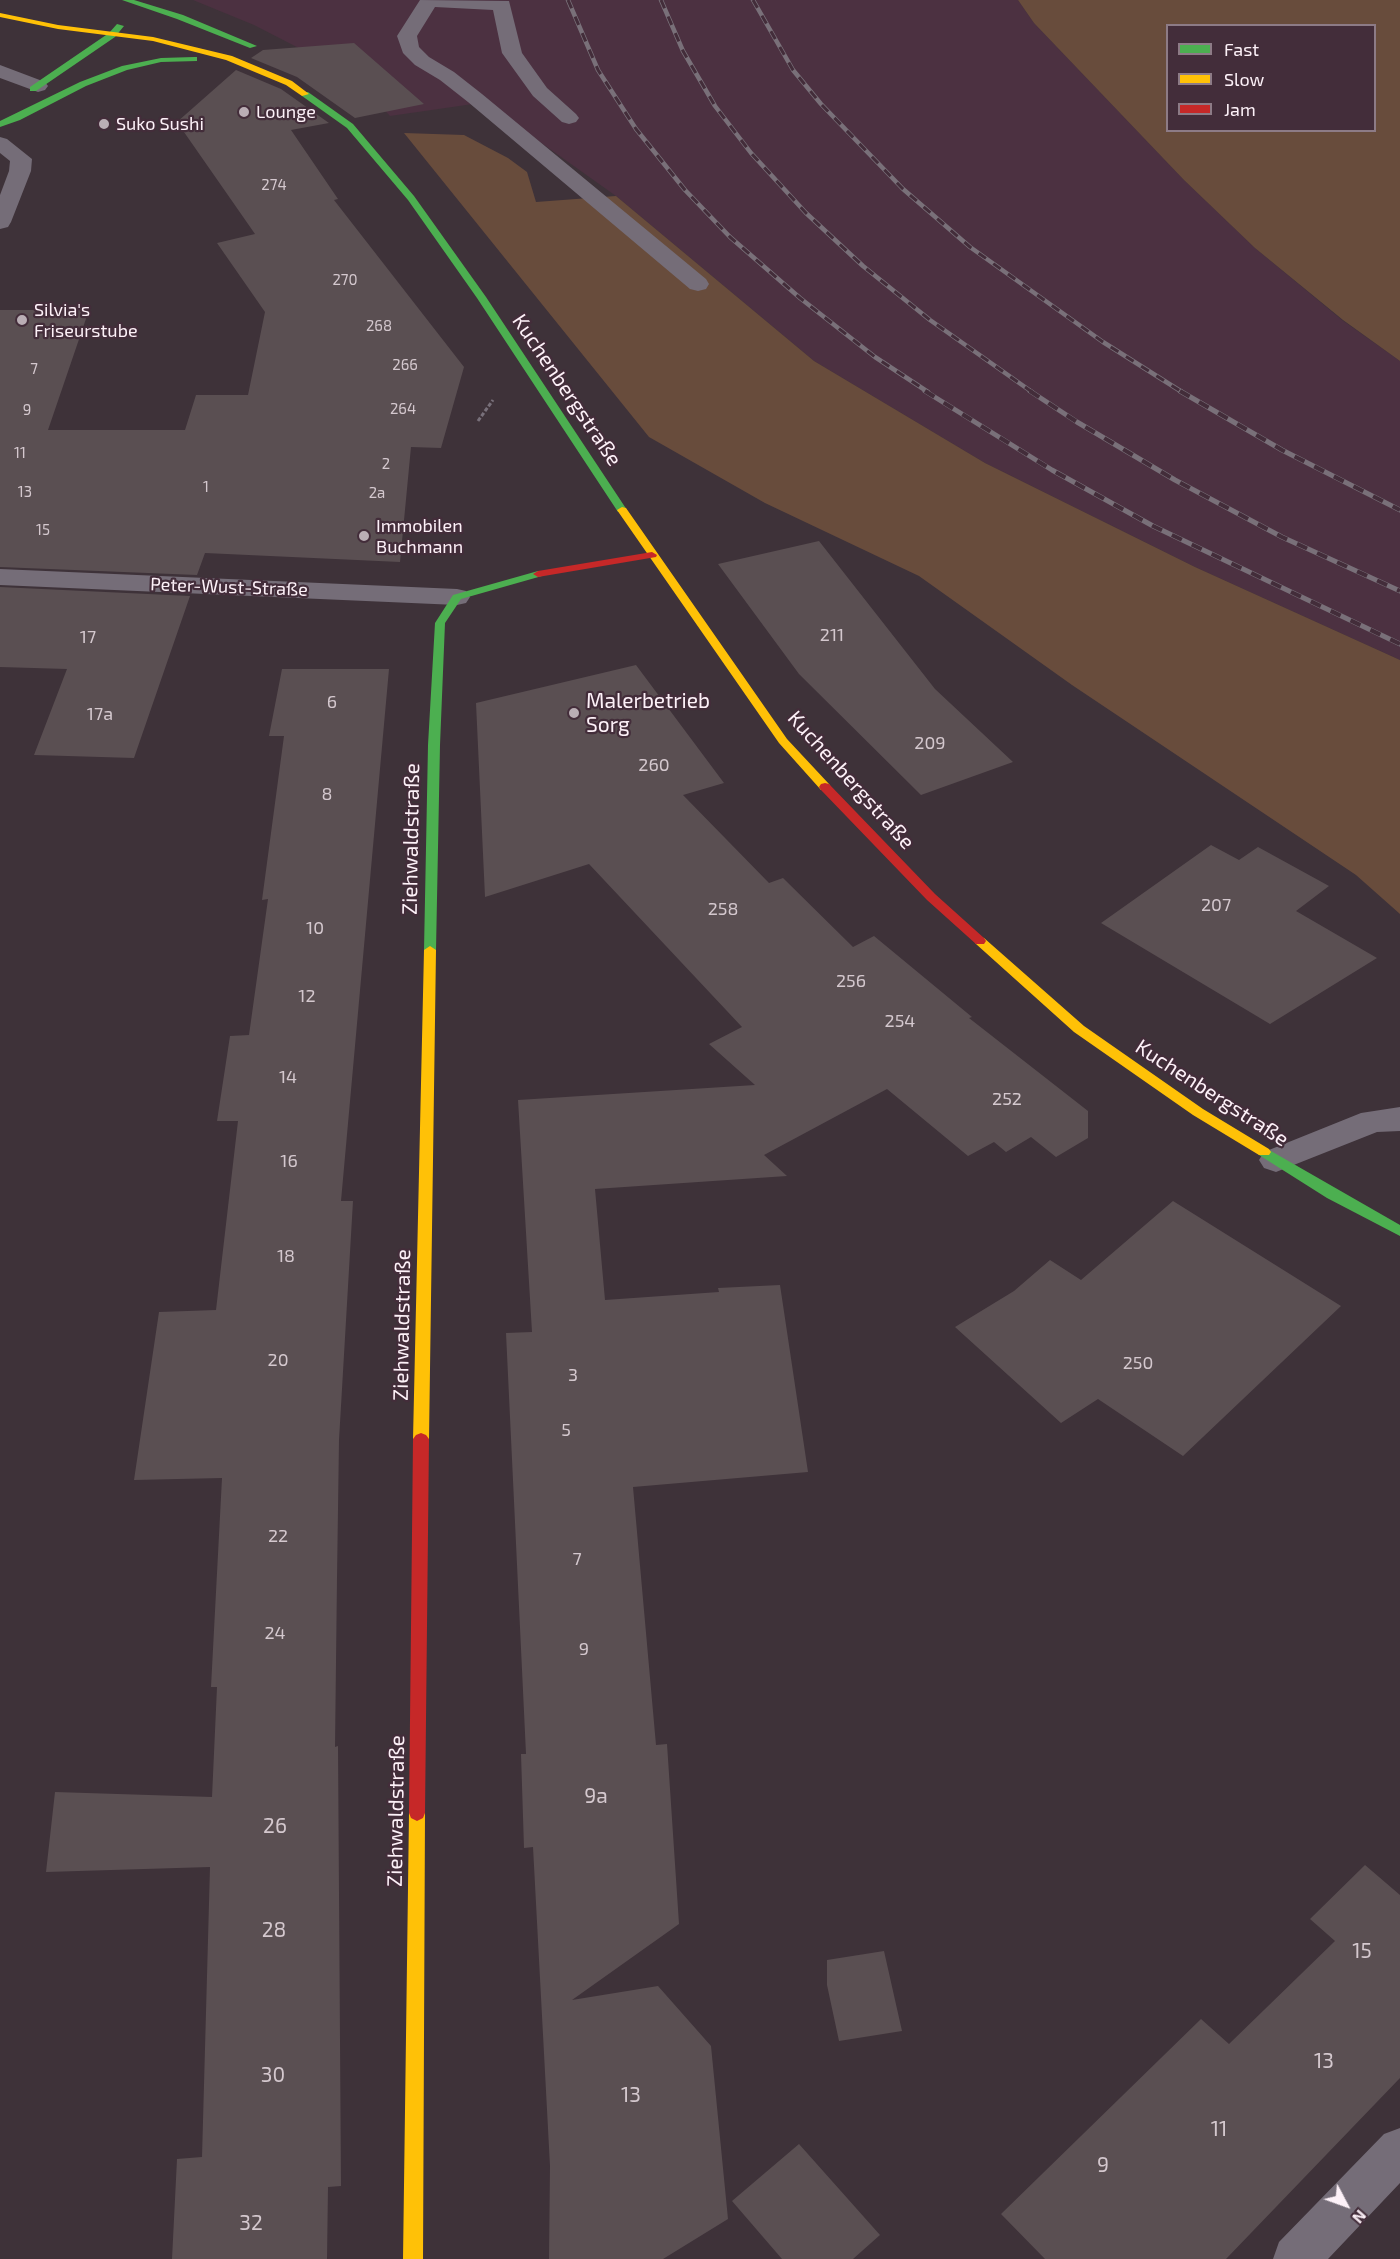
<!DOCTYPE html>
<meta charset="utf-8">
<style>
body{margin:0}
#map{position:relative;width:1400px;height:2259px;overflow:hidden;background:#3e3239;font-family:"Exo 2",sans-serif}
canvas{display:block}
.legend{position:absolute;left:1166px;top:24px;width:210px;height:108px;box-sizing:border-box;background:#432d3a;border:2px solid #8d7b86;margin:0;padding:8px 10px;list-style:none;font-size:18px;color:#fdf1f8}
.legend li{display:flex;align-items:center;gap:12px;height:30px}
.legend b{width:30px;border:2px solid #8d7b86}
.north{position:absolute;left:1316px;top:2175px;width:60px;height:60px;-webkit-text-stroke:4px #432d3a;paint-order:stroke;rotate:131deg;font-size:16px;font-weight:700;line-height:24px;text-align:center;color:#fdf1f8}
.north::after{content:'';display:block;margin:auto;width:21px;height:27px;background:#fdf1f8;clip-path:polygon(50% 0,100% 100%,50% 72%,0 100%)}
</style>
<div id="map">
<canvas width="1400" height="2259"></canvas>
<ul class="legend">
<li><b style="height:8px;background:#4caf50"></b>Fast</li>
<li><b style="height:8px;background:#ffc107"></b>Slow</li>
<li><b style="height:8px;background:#c62828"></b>Jam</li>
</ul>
<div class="north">N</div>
</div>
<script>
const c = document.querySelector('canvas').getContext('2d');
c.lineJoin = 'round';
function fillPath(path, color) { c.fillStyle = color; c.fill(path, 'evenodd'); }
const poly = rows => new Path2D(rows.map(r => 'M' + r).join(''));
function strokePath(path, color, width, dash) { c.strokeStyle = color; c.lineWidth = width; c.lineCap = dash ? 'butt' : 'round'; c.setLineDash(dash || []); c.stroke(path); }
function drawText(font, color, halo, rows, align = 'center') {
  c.font = font + ' "Exo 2",sans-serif'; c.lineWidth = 4.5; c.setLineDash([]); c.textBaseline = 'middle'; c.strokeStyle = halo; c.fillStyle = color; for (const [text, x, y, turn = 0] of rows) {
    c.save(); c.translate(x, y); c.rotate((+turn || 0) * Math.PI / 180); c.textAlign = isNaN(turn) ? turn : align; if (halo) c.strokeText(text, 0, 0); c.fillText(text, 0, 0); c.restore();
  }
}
fillPath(poly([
 [193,0,1018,0,1034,23,1184,180,1255,248,1342,320,1400,361,1400,660,1195,567,985,463,814,361,616,196,495,110,473,104,390,116,370,95,324,61,254,25]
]), '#4c3141');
fillPath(poly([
 [1018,0,1400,0,1400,361,1343,320,1255,248,1184,180,1034,23],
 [1168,26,1374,26,1374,130,1168,130],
 [404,133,464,135,508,158,527,172,536,202,616,196,814,361,985,463,1195,567,1400,660,1400,914,1356,875,1072,685,919,576,765,503,649,437]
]), '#684c3c');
fillPath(poly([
 [354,43,424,104,355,118,297,77,251,58,263,50],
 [236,70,281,89,329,123,291,130,338,199,334,200,464,367,441,448,411,447,400,562,205,553,197,575,0,567,0,310,89,310,48,430,185,430,196,395,248,395,265,312,217,243,255,234,177,122],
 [819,541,935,689,1013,762,921,795,799,674,718,564],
 [0,587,190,596,134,758,34,755,67,669,0,667],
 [636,665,724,783,683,795,769,883,783,878,853,947,874,936,972,1017,969,1018,1088,1111,1088,1138,1056,1157,1031,1137,1006,1152,994,1142,968,1156,887,1089,764,1155,787,1176,595,1189,605,1300,719,1292,718,1288,780,1285,808,1472,633,1487,656,1745,667,1744,679,1924,572,2000,658,1986,711,2046,728,2219,663,2259,549,2259,550,2166,533,1847,524,1848,521,1754,526,1754,506,1333,532,1332,518,1100,755,1085,709,1044,742,1027,589,864,485,897,476,703],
 [282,669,389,669,341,1201,353,1201,339,1440,337,1578,335,1747,338,1746,341,2186,328,2187,327,2259,172,2259,177,2159,202,2157,210,1867,46,1872,55,1792,212,1797,217,1687,211,1687,222,1478,134,1480,159,1312,216,1310,238,1121,217,1121,230,1036,249,1035,268,899,262,900,284,736,269,736],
 [1211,845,1239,860,1258,847,1329,886,1296,911,1377,958,1270,1024,1101,923],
 [1173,1201,1341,1306,1183,1456,1098,1399,1061,1423,955,1327,1014,1291,1050,1260,1081,1280],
 [1365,1865,1400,1895,1400,2078,1226,2259,1045,2259,1001,2214,1201,2019,1229,2044,1335,1941,1310,1919],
 [884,1951,902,2031,839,2041,827,1985,827,1960],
 [799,2144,880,2235,853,2259,782,2259,732,2201]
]), '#5a4f52');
strokePath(poly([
 [478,421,493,400]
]), '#78707a', 3, [4, 2]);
fillPath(poly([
 [420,0,509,1,522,53,547,88,576,114,579,118,576,122,569,124,562,122,533,96,502,53,493,10,435,7,417,36,419,47,429,57,454,72,482,94,706,279,709,284,706,289,698,291,690,289,468,102,440,80,415,65,403,53,397,36,420,0],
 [1400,1107,1400,1131,1377,1132,1276,1172,1264,1168,1259,1160,1264,1152,1361,1113,1400,1107]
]), '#756d78');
fillPath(poly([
 [0,65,45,82,48,86,45,90,38,92,0,78,0,65],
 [0,137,7,139,32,159,31,171,11,222,8,227,0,229,0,195,9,171,10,161,0,153,0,137],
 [0,569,457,589,466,591,470,597,466,603,457,605,0,585,0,569],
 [1400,2128,1400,2183,1328,2259,1273,2259,1279,2242,1384,2134,1400,2128]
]), '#756d78');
fillPath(poly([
 [122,0,134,0,183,15,257,46,250,48,177,19,122,0],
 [117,24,124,26,115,37,36,91,30,91,30,87,109,33,117,24],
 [194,57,197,57,197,61,161,62,127,70,86,86,20,120,0,127,0,121,80,82,122,66,161,58,194,57],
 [302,92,308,92,353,124,414,196,486,297,627,510,626,512,618,512,477,298,408,200,347,128,302,96,302,92],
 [538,571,542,572,542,576,461,599,445,623,440,745,436,950,434,953,426,953,424,950,428,745,435,623,453,595,538,571],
 [1264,1147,1400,1225,1400,1236,1327,1198,1259,1155,1257,1152,1264,1147]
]), '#4caf50');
fillPath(poly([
 [0,13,58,25,153,37,232,56,292,81,309,94,302,96,286,85,226,60,153,41,58,29,0,17,0,13],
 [622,507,626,508,787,739,829,784,831,787,829,790,821,790,779,743,617,510,622,507],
 [980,937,984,938,1084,1026,1203,1109,1269,1149,1271,1152,1269,1155,1259,1155,1193,1115,1074,1032,976,944,974,941,980,937],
 [430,946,436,950,429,1439,426,1443,421,1445,416,1443,413,1439,424,950,430,946],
 [417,1805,423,1808,425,1813,423,2259,403,2259,409,1813,411,1808,417,1805]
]), '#ffc107');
fillPath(poly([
 [652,552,657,555,656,557,538,577,533,574,538,571,652,552],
 [825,783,829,784,935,894,984,938,986,941,984,944,976,944,927,900,821,790,819,787,821,784,825,783],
 [421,1433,426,1435,429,1439,425,1813,423,1818,417,1821,411,1818,409,1813,413,1439,416,1435,421,1433]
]), '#c62828');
const railFar1 = poly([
 [568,0,598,70,636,129,685,190,730,237,800,298,875,357,928,392],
 [661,0,683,51,715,106,751,153,806,213,863,266,930,320,1032,392],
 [753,0,793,70,821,104,903,189,970,247,1103,342,1182,392]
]);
const rail = poly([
 [925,391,1052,470,1153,526,1400,644],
 [1030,391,1077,422,1175,480,1282,537,1400,591],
 [1180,391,1282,450,1400,510]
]);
strokePath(railFar1, '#797079', 4.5);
strokePath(rail, '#797079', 5);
strokePath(railFar1, '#432d3a', 3, [9]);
strokePath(rail, '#432d3a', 4, [11]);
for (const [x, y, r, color] of [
 [244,112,6,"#baaeb5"],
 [104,124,6,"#baaeb5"],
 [22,320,6,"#baaeb5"],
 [364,536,6,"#baaeb5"],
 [574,713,6,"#baaeb5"]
]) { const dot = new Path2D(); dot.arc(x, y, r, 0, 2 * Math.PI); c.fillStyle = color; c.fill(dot); strokePath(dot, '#432d3a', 2); }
drawText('15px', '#d4c8ce', null, [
 ["274",274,185],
 ["270",345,280],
 ["268",379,326],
 ["266",405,365],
 ["7",34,369],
 ["264",403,409],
 ["9",27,410],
 ["11",20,453],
 ["2",386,464],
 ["1",206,487],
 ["13",25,492],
 ["2a",377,493],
 ["15",43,530]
]);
drawText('18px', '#fdf1f8', '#432d3a', [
 ["Lounge",256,112],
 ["Suko Sushi",116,124],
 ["Silvia's",34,310],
 ["Friseurstube",34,331],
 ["Immobilen",376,526],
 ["Buchmann",376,547]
], 'left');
drawText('18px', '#fdf1f8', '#432d3a', [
 ["Peter-Wust-Straße",229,587,2]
]);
drawText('18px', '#d4c8ce', null, [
 ["211",832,635],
 ["17",88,637],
 ["6",332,702],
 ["17a",100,714],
 ["209",930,743],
 ["260",654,765],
 ["8",327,794],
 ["207",1216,905],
 ["258",723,909],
 ["10",315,928],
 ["256",851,981],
 ["12",307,996],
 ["254",900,1021],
 ["14",288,1077],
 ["252",1007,1099],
 ["16",289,1161],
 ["18",286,1256],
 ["20",278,1360],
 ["250",1138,1363],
 ["3",573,1375],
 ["5",566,1430],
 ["22",278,1536],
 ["7",577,1559],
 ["24",275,1633],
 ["9",584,1649]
]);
drawText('21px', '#fdf1f8', '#432d3a', [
 ["Kuchenbergstraße",567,390,56],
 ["Kuchenbergstraße",851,780,48],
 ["Ziehwaldstraße",411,839,-89],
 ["Kuchenbergstraße",1212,1093,33],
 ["Ziehwaldstraße",402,1325,-89],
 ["Ziehwaldstraße",396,1811,-89]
]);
drawText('21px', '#fdf1f8', '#432d3a', [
 ["Malerbetrieb",586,701],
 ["Sorg",586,725]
], 'left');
drawText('21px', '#d4c8ce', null, [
 ["9a",596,1796],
 ["26",275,1826],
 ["28",274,1930],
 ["15",1362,1951],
 ["13",1324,2061],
 ["30",273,2075],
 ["13",631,2095],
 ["11",1219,2129],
 ["9",1103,2165],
 ["32",251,2223]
]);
</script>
